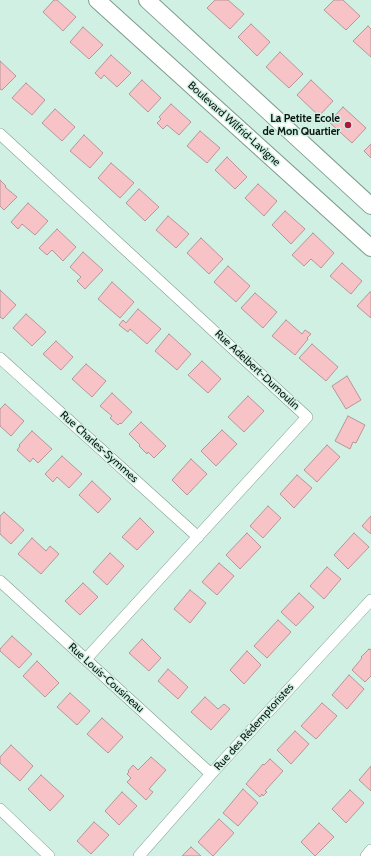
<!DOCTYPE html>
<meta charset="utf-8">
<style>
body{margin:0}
canvas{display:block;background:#d0f0e3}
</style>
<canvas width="371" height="856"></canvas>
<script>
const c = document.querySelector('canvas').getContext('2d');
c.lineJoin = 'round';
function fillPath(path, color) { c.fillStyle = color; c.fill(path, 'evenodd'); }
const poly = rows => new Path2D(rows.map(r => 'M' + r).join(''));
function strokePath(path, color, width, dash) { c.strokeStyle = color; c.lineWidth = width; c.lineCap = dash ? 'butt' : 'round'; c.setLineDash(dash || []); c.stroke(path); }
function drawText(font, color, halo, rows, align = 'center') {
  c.font = font + ' Cabin,sans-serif'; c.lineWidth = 3; c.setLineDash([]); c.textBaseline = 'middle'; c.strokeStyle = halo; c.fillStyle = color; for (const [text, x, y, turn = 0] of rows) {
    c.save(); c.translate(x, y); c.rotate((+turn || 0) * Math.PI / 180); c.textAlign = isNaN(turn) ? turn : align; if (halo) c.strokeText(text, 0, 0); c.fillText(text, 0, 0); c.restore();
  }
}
const building = poly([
 [54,0,57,0,76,17,63,31,43,12,54,0],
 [215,0,228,0,244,14,230,29,207,8,215,0],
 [334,0,343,0,360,16,346,30,324,10,334,0],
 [251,24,270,42,257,56,238,37,251,24],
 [368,26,371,29,371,57,353,41,368,26],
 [83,27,103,45,89,59,70,42,83,27],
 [280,52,303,74,289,88,266,67,280,52],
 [111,55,131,73,117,87,104,75,101,79,95,73,111,55],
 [0,61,16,76,2,90,0,89,0,61],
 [142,80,161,98,148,112,129,94,142,80],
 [311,80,333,101,319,116,297,95,311,80],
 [26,83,45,100,32,115,12,98,26,83],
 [171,104,191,122,179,135,167,125,163,129,157,123,161,119,159,117,171,104],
 [343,107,366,128,352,143,329,122,343,107],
 [55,109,75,127,62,141,42,123,55,109],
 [200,131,220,148,207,163,187,146,200,131],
 [84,135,103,153,90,168,70,151,84,135],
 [371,144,371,158,364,151,371,144],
 [227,157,247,177,235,189,215,170,227,157],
 [111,163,134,183,120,198,98,178,111,163],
 [0,180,6,186,5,187,17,197,4,210,0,206,0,180],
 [258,184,277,201,264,216,245,198,258,184],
 [139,189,159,207,145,221,126,203,139,189],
 [28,203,48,221,35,235,22,224,18,229,11,222,28,203],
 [285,211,305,229,291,244,272,225,285,211],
 [168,216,189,234,176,248,156,230,168,216],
 [57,229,76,247,63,261,52,250,47,255,39,248,57,229],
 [313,233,334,253,321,268,311,259,304,266,292,255,313,233],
 [201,238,223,259,209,274,187,253,201,238],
 [83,252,103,270,85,289,77,281,81,277,70,267,83,252],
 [342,263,362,281,351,294,330,276,342,263],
 [228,266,250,286,236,302,214,282,228,266],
 [112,282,134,302,120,318,98,299,112,282],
 [0,290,16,305,3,319,0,317,0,290],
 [370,292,371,292,371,318,357,306,370,292],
 [255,293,277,312,263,328,241,308,255,293],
 [138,309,161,329,147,344,130,329,128,332,119,325,123,320,126,323,138,309],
 [26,314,46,332,32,346,13,328,26,314],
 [286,320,302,334,305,330,311,334,307,338,308,339,295,355,272,336,286,320],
 [169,334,191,354,177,370,155,351,169,334],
 [56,341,73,357,61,370,43,354,56,341],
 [312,344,338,367,326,381,299,358,312,344],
 [202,361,221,379,208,393,188,375,202,361],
 [86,364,106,381,92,397,72,379,86,364],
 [347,376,361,400,346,409,332,386,347,376],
 [112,393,132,412,121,424,120,423,118,425,110,418,112,416,100,406,112,393],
 [248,396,264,411,244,432,228,417,248,396],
 [5,404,24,421,11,436,0,426,0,409,5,404],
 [348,416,365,425,356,443,353,442,350,449,335,441,348,416],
 [141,422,166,446,154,458,148,452,147,454,139,446,140,445,129,434,141,422],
 [222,430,237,444,216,466,201,451,222,430],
 [32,431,52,449,38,463,33,458,30,462,17,450,20,446,19,445,32,431],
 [327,445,340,457,317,482,304,470,327,445],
 [62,456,82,474,69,488,57,477,53,482,45,474,62,456],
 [191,459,207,474,187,495,172,480,191,459],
 [297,475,312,488,294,508,280,494,297,475],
 [92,481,111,499,98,513,79,495,92,481],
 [268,506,281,518,263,538,250,526,268,506],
 [4,512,24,530,11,544,0,534,0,516,4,512],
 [371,516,371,534,362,526,371,516],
 [140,518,154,532,137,550,122,537,140,518],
 [247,533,261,547,240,569,226,555,247,533],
 [354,533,369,547,348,569,334,555,354,533],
 [32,538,46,551,50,546,59,554,41,574,18,554,32,538],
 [110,553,124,566,107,585,93,572,110,553],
 [219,563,234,576,217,595,202,582,219,563],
 [327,567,341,579,324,599,310,586,327,567],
 [83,583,98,597,80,615,65,601,83,583],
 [190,590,206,603,190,623,174,609,190,590],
 [299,593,314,607,296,626,281,612,299,593],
 [278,620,291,632,267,658,254,646,278,620],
 [12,636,32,654,19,668,0,651,0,649,12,636],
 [142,639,161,658,149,671,129,653,142,639],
 [369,649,370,650,371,649,371,676,365,682,352,670,362,658,361,657,369,649],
 [247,651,261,665,244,684,230,670,247,651],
 [37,661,59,683,45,697,23,676,37,661],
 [168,669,188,687,178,699,158,681,168,669],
 [349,675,364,689,347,709,332,695,349,675],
 [70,693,90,711,77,725,57,707,70,693],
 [205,697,218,709,224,704,230,709,211,730,191,712,205,697],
 [322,703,337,716,316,739,301,726,322,703],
 [102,718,123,737,108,753,87,734,102,718],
 [295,731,309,744,291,764,277,750,295,731],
 [11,745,33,766,20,781,0,763,0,757,11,745],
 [151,757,166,770,149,789,153,792,146,800,127,782,131,778,127,774,129,772,128,771,133,765,138,770,151,757],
 [270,759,283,771,265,791,267,792,263,796,262,794,260,797,246,784,263,764,264,765,270,759],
 [371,766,371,791,359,780,371,766],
 [41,775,64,796,50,811,28,789,41,775],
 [243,789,258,803,238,826,223,813,243,789],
 [350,790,364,803,346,823,332,809,350,790],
 [122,792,137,806,119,825,105,811,122,792],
 [219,819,234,833,213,856,198,842,219,819],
 [94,822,109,835,91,854,77,841,94,822],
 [319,823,334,837,315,856,301,842,319,823],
 [191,847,201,856,182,856,191,847]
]);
fillPath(building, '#f7c3c6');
strokePath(building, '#b69698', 1);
const minor = poly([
 [0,134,307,417,86,659],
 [0,358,198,537],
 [0,581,211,774],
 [0,809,49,856],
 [139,856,211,774,371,600],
 [366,856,371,850]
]);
const secondary = poly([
 [97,0,371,248],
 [147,0,371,206]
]);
strokePath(minor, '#7e9c90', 12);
strokePath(secondary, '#7e9c90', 18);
strokePath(minor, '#fff', 11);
strokePath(secondary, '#fff', 16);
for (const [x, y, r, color] of [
 [348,125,4,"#ac173e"]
]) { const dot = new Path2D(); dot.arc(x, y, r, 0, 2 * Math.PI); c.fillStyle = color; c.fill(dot); strokePath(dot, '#d0f0e3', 1.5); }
drawText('bold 11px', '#0a1612', '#d0f0e3', [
 ["La Petite Ecole",340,119],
 ["de Mon Quartier",340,132]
], 'right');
drawText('11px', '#0a1612', '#d0f0e3', [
 ["Boulevard Wilfrid-Lavigne",234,124,42],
 ["Rue Adelbert-Dumoulin",257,370,43],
 ["Rue Charles-Symmes",99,447,42],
 ["Rue Louis-Cousineau",106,678,42],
 ["Rue des Rédemptoristes",254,727,-48]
]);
</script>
